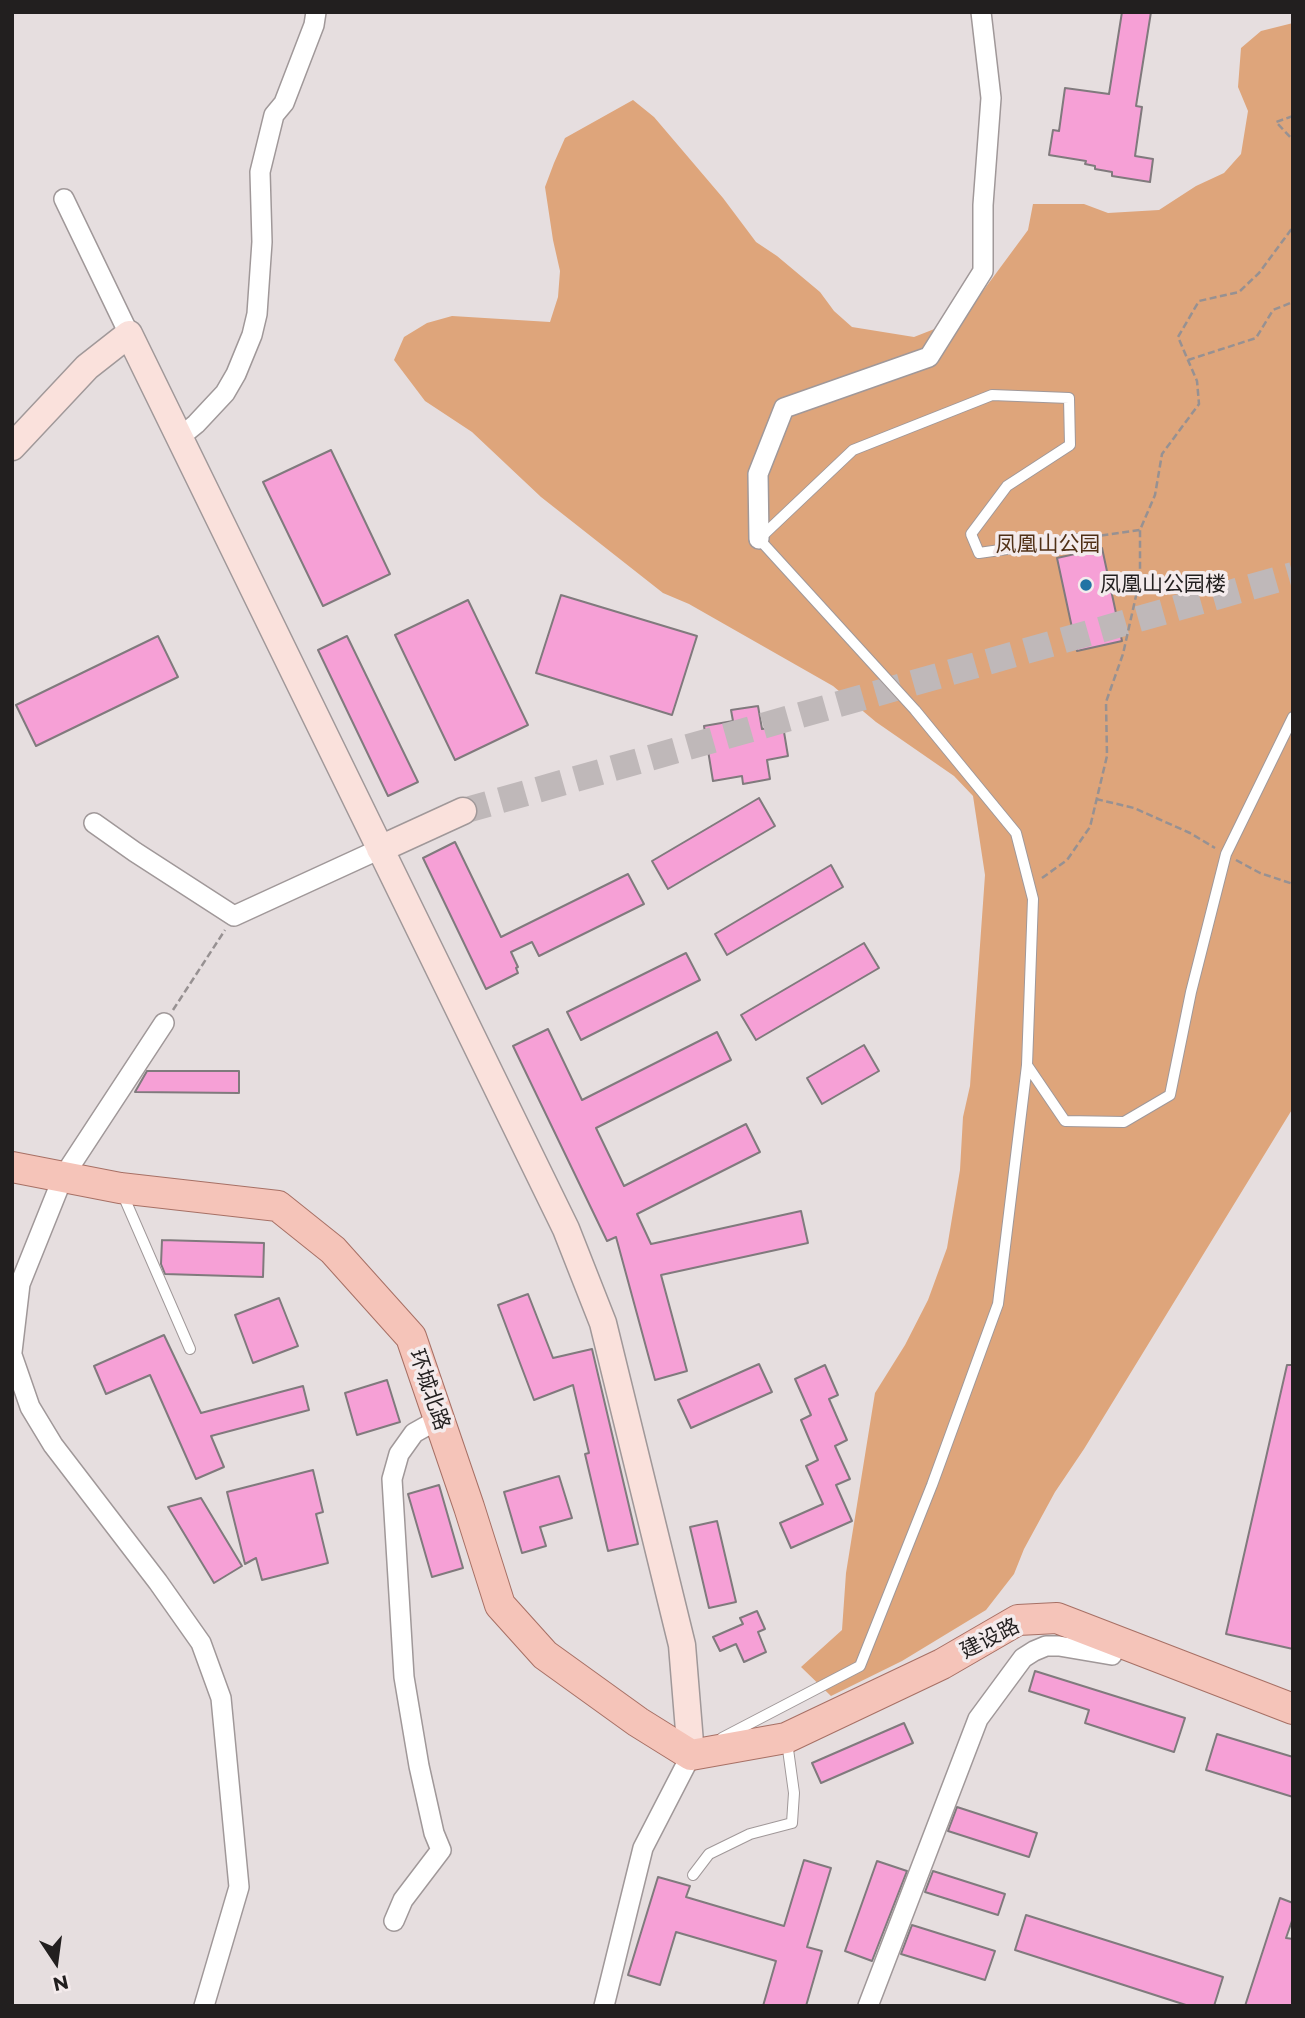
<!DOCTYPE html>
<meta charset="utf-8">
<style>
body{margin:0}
#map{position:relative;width:1305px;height:2018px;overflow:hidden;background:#e6dedf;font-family:Montserrat,sans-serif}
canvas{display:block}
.frame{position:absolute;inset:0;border:14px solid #221f1f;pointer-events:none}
.north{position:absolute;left:21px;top:1927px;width:70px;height:70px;-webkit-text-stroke:5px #f4ebec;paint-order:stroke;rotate:167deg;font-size:19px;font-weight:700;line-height:28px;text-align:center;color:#221f1f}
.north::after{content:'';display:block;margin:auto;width:24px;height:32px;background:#221f1f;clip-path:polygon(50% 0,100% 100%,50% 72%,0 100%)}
</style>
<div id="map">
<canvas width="1305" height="2018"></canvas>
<div class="frame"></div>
<div class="north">N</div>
</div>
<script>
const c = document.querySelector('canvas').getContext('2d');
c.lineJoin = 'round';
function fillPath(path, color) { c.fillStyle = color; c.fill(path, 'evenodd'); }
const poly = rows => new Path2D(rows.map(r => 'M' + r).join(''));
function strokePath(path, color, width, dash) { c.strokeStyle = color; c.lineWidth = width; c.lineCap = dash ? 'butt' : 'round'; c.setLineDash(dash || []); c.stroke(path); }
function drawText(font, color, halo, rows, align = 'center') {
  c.font = font + ' Montserrat,"Noto Sans SC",sans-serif'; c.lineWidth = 7; c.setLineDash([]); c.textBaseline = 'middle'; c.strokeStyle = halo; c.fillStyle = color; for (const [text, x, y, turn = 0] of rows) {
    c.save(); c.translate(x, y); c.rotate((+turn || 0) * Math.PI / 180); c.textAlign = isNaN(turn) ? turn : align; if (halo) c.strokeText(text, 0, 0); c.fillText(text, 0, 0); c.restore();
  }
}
fillPath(poly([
 [1293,23,1293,1108,1084,1449,1055,1492,1024,1549,1014,1574,986,1610,902,1661,831,1696,801,1667,842,1630,846,1573,875,1393,905,1345,928,1300,947,1248,960,1170,963,1117,970,1086,985,875,973,796,954,776,876,722,833,686,689,604,663,593,541,497,472,432,425,401,394,360,404,337,427,323,452,316,550,322,558,297,560,271,553,240,545,187,554,163,565,138,633,100,654,117,723,198,756,242,777,256,820,292,834,311,852,327,914,337,937,328,980,295,1028,230,1033,204,1084,204,1108,213,1159,210,1196,186,1224,173,1241,154,1248,111,1238,87,1241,48,1261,31]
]), '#dea57b');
const building = poly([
 [1122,12,1151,12,1136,106,1142,107,1135,156,1153,159,1150,182,1112,176,1112,172,1095,169,1095,166,1085,164,1086,161,1049,155,1053,130,1059,131,1065,88,1109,94,1122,12],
 [331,450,390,574,323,606,263,482,331,450],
 [1102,548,1122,641,1077,651,1057,558,1102,548],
 [561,595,697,636,672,715,536,673,561,595],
 [468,600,528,725,455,760,395,635,468,600],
 [158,636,178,677,36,746,16,705,158,636],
 [347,636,418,782,388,796,318,650,347,636],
 [758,706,762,729,783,726,788,756,767,760,770,779,743,784,742,776,713,781,704,726,733,721,731,710,758,706],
 [759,798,775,826,668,889,652,861,759,798],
 [455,842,501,937,628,874,644,904,539,956,532,942,511,952,518,967,516,968,518,973,486,989,423,858,455,842],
 [831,865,843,887,727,955,715,934,831,865],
 [864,943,879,968,756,1040,741,1015,864,943],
 [686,953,700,980,581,1040,567,1012,686,953],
 [548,1029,582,1100,717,1032,731,1060,596,1128,624,1186,746,1124,760,1152,637,1214,651,1244,801,1211,808,1243,661,1275,687,1371,655,1380,616,1237,607,1241,513,1046,548,1029],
 [864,1045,879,1071,822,1104,807,1078,864,1045],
 [147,1071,239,1071,239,1093,135,1092,147,1071],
 [162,1240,264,1243,263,1277,165,1274,161,1264,162,1240],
 [528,1294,553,1358,592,1349,638,1544,608,1551,585,1454,589,1453,573,1385,534,1400,498,1305,528,1294],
 [279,1298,298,1346,253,1363,235,1315,279,1298],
 [164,1335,201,1413,303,1386,309,1410,211,1436,224,1467,196,1479,150,1375,106,1394,94,1366,164,1335],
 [759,1364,772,1392,691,1428,678,1400,759,1364],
 [825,1365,838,1395,829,1399,847,1440,835,1446,850,1479,836,1485,852,1521,791,1548,780,1523,823,1504,806,1466,818,1460,801,1420,811,1415,795,1379,825,1365],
 [1287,1365,1293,1365,1293,1649,1226,1634,1287,1365],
 [387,1380,400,1422,357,1435,345,1393,387,1380],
 [313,1470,323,1512,316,1514,328,1563,262,1580,256,1558,245,1564,227,1492,313,1470],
 [559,1476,572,1518,540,1527,546,1546,522,1553,504,1492,559,1476],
 [439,1485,463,1568,432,1577,408,1494,439,1485],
 [201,1498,242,1566,214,1583,168,1507,201,1498],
 [717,1521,736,1602,709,1608,690,1527,717,1521],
 [757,1611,765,1629,758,1632,766,1652,744,1662,736,1644,720,1651,713,1637,743,1624,740,1618,757,1611],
 [1035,1671,1185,1718,1174,1752,1085,1723,1089,1710,1029,1691,1035,1671],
 [904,1723,913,1743,821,1783,812,1763,904,1723],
 [1217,1734,1293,1757,1293,1797,1206,1770,1217,1734],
 [957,1807,1037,1833,1029,1857,948,1831,957,1807],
 [804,1860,831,1868,807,1947,822,1951,806,2006,763,2006,776,1961,676,1932,660,1985,628,1975,658,1877,690,1886,686,1897,784,1926,804,1860],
 [877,1861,907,1871,872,1961,845,1951,877,1861],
 [933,1871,1005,1894,998,1915,925,1892,933,1871],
 [1280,1898,1293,1903,1293,1918,1286,1938,1293,1939,1293,2006,1245,2006,1280,1898],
 [1026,1915,1223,1977,1214,2006,1189,2006,1015,1950,1026,1915],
 [912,1925,995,1951,985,1980,901,1954,912,1925]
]);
fillPath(building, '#f6a0d6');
strokePath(building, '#807a7d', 2);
strokePath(poly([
 [463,811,1293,575]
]), '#bfb8b9', 26, [26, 13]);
const lane = poly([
 [1027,1065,1033,899,1016,833,915,710,759,539,853,450,992,395,1069,398,1070,445,1007,486,971,534,979,553,1077,539],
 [123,1195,190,1349],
 [722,1738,860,1666,932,1485,998,1304,1027,1065,1065,1121,1124,1122,1170,1095,1191,992,1226,854,1293,717],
 [693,1875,709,1854,750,1834,792,1823,794,1793,787,1742]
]);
const street = poly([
 [64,199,129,334],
 [180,437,196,424,225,393,236,374,252,335,257,314,262,242,260,172,274,115,284,103,314,25,316,12],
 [759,539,758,474,784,408,929,357,983,271,983,205,991,98,981,12],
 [94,823,135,852,234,916,380,849],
 [12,1352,20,1284,63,1177,164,1023],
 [12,1355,30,1407,53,1445,158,1582,201,1643,221,1698,239,1887,204,2006],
 [394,1921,403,1900,441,1850,434,1833,419,1766,404,1677,392,1479,399,1454,414,1433,439,1419],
 [604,2006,643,1848,691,1755],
 [868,2006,978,1719,1023,1658,1034,1651,1046,1646,1059,1646,1112,1655,1116,1639]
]);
const secondary = poly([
 [12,447,87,367,129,334,566,1229,603,1323,682,1645,691,1755],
 [380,849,463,811]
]);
const primary = poly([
 [12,1167,120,1188,278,1206,333,1250,411,1337,469,1507,500,1605,545,1655,638,1722,691,1755,786,1738,942,1664,1018,1620,1057,1618,1293,1709]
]);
strokePath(lane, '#a09899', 12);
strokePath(street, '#a09899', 22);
strokePath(secondary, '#a09899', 29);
strokePath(primary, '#a77065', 32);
strokePath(poly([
 [1293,116,1276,122,1293,140],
 [1188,360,1256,338,1273,310,1293,302],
 [1091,537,1140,530,1155,495,1162,454,1199,404,1197,381,1178,337,1199,301,1239,292,1259,273,1293,227],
 [1096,799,1134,808,1190,833,1215,848],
 [1236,860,1260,873,1293,884],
 [1042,878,1067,860,1090,827,1107,756,1106,702,1123,654,1140,578,1140,530],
 [173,1010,225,930]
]), '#979192', 2.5, [7, 3.5]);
strokePath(lane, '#fff', 10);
strokePath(street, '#fff', 19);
strokePath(secondary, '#fae1dc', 26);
strokePath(primary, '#f5c4b9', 30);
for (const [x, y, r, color] of [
 [1086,585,7,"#2273a4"]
]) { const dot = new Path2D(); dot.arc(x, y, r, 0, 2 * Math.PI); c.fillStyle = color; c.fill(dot); strokePath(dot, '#f4ebec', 2.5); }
drawText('21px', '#503016', '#f4ebec', [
 ["凤凰山公园",1048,545]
]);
drawText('21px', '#221f1f', '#f4ebec', [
 ["凤凰山公园楼",1100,585]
], 'left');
drawText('21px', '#221f1f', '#f4ebec', [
 ["环城北路",429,1390,71],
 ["建设路",990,1639,-27]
]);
</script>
